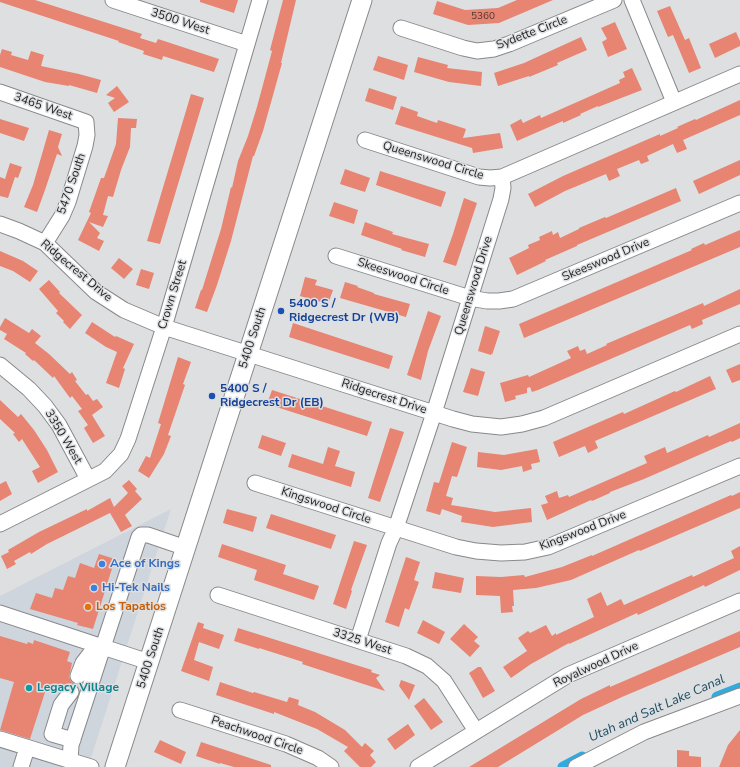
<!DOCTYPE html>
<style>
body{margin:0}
canvas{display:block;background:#dedfe1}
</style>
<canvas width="740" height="767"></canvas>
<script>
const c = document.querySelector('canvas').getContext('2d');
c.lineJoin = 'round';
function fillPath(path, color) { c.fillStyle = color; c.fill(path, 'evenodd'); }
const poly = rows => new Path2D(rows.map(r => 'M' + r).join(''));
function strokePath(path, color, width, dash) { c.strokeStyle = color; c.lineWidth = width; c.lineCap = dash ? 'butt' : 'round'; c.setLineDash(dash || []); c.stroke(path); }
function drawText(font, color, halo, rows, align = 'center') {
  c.font = font + ' "Nunito Sans",sans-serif'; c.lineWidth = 3; c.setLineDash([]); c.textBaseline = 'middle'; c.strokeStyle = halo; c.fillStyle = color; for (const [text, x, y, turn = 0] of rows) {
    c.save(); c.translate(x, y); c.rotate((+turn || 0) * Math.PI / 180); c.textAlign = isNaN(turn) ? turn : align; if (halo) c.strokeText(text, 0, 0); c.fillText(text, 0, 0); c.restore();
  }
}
fillPath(poly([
 [171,509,88,767,0,767,0,596]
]), '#cfd5dd');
strokePath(poly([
 [717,697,740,688],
 [563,767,582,757]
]), '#32aadd', 11);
fillPath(poly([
 [0,0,35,0,142,34,140,38,156,43,158,39,219,59,214,72,163,56,162,60,143,54,144,51,118,42,119,41,0,2],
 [200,0,238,0,234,13,200,2],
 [283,0,296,0,281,63,282,63,263,131,254,156,253,156,231,241,217,285,207,312,195,308,201,290,202,290,221,229,231,187,232,188,238,161,248,136,257,107,272,51,270,50],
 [517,0,553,0,499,23,468,25,433,14,437,1,465,10,498,8],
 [670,6,685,40,689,38,701,68,689,73,673,35,668,37,657,11],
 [615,22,627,49,608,57,602,42,607,39,601,28],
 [736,32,740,41,740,46,715,58,709,44],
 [581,37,587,50,557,63,558,65,529,77,529,76,498,86,494,73,524,63],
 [2,49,12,52,11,55,28,60,31,51,44,55,41,66,79,74,101,80,97,93,69,85,69,86,45,82,0,67,0,55],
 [378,56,408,65,404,80,373,70],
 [418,57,448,65,447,68,482,72,481,86,449,82,414,72],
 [632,68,642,90,598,107,598,106,580,114,581,115,563,123,563,121,517,141,510,125,521,119,523,123,540,115,541,118,620,83,619,80,625,77,623,72],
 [117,86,129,102,114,112,108,103,115,98,106,95],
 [369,88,397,97,393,110,365,101],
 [191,94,204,98,160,244,147,241],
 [740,100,740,115,683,140,687,149,677,153,673,144,647,156,649,161,641,164,639,160,617,169,620,176,609,181,606,174,565,191,535,207,528,194,563,176,660,134,660,136,678,128,677,127,695,119,696,120],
 [401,106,418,112,417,116,437,123,438,120,466,129,463,138,500,133,503,148,473,153,472,148,395,124],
 [118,118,137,119,136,128,131,128,130,147,121,170,113,197,108,196,103,215,108,216,103,227,89,222,100,233,97,238,104,241,99,251,78,240,91,213,89,212,101,178,104,178,116,144],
 [0,119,29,128,24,141,0,133],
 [49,130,62,134,58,147,62,156,57,154,45,190,37,212,24,207,33,185],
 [740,160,740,175,699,194,693,181],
 [10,163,22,167,18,178,15,177,8,198,0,196,0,177,5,179],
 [345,169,370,178,365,192,340,184],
 [380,171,446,192,441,207,376,185],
 [676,188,681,201,577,245,577,246,545,260,546,261,517,275,509,258,529,248,528,245,540,240,539,237,552,231,553,235,558,232,560,238,579,229,579,228,605,217,606,218],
 [464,198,477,203,456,266,443,262,453,234],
 [334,202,358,210,354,224,329,216],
 [365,222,393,232,392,234,429,244,425,257,401,250,402,249,361,235],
 [740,230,740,247,524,338,519,324,692,250,691,249,704,243,705,245],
 [0,251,23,261,38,271,30,282,13,271,0,266],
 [119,258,133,269,124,279,111,268],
 [141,269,154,273,149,289,136,285],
 [305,277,317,280,315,285,333,290,328,304,300,296],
 [49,280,60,292,59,293,82,315,70,329,63,322,64,321,56,313,58,311,39,289],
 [345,282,358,286,357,287,374,293,374,294,410,304,406,317,340,298],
 [740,289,740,304,702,320,703,324,692,329,690,325,538,390,532,392,530,387,527,388,527,393,515,396,516,399,505,402,500,383,528,375,529,377,571,358,567,351,578,346,580,351,585,349,587,354,607,345,606,344,703,303,704,306],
 [428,311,441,316,428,351,421,380,407,375],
 [5,318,29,333,32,329,41,336,35,343,49,354,70,374,72,372,77,380,75,381,86,395,88,394,93,401,97,399,103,407,92,415,105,436,93,443,84,428,88,425,78,411,82,409,72,396,70,398,54,376,53,378,34,360,33,361,25,354,26,353,4,339,7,334,0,330,0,327],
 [92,322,115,337,116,336,134,344,123,368,125,369,119,388,106,383,117,352,106,347,85,333],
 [293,323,393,356,389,369,289,337],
 [485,326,500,331,492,355,491,353,491,355,478,351],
 [178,357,191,362,183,384,185,385,168,435,171,436,164,454,149,478,138,471,146,456,150,458,161,424,158,423],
 [740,364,740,380,732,383,726,370],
 [471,368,485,372,478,396,463,392],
 [710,376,716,389,595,441,598,448,588,453,585,446,559,457,553,442,623,412,624,414,675,391,676,392],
 [272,390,372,422,367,436,267,404],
 [0,400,18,417,21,414,34,430,47,450,58,472,38,483,32,471,40,467,22,439,19,442,13,434,15,433,0,419],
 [740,423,740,438,732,442,731,441,644,479,610,492,610,493,592,501,591,500,547,520,541,505,548,503,545,496,557,491,559,498,568,495,569,497,647,463,644,456,665,447,667,453,708,435,709,437],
 [390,428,404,432,380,502,368,498],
 [262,435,286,443,281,456,258,448],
 [452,442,467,447,457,477,452,476,446,496,453,498,451,505,495,512,531,508,532,522,493,527,461,522,462,516,442,509,440,515,426,511,434,482,439,483],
 [328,447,340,451,335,466,355,472,351,487,288,467,292,454,323,464],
 [537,449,540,462,531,464,532,469,523,472,522,466,501,470,477,467,478,452,504,455],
 [129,480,137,489,135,491,142,499,125,515,132,526,121,532,110,513,47,544,31,554,30,552,14,561,16,564,7,569,1,556,9,552,8,550,39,532,87,509,87,511,110,498,114,507,128,493,122,486],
 [6,481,12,494,0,501,0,484],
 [740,492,740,508,675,536,640,551,639,550,571,580,536,588,513,590,514,606,512,606,513,612,501,613,500,596,476,595,476,576,501,577,524,575,525,577,562,567,592,555,592,556,731,495,732,496],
 [227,509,257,517,253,532,223,523],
 [271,514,336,535,331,549,266,528],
 [354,541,367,545,351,590,352,591,346,609,333,604],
 [222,544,286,565,283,574,319,586,314,600,254,580,257,570,218,557],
 [740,546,740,570,705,587,704,585,638,615,637,613,569,644,569,643,531,664,511,678,503,667,527,651,518,638,528,631,530,633,546,625,552,636,556,633,556,635,594,617,587,599,601,592,607,606,621,599,624,605,692,575,693,577,734,558,731,551],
 [99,554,115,559,93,629,77,625,78,623,30,609,36,593,52,598,55,588,63,590,68,576,75,578,80,563,94,568],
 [406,557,420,562,414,580,419,582,409,610,405,608,399,627,385,622],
 [435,572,464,578,461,593,432,588],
 [423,620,445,632,439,644,417,633],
 [198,622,204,624,203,628,224,635,219,649,199,642,194,660,213,667,209,681,181,671],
 [464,624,478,637,474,641,480,646,470,657,450,639],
 [238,628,372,670,371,672,380,675,376,678,385,691,302,664,303,662,259,648,259,649,234,641],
 [740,631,740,647,622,697,583,715,498,767,469,767,581,699,610,685,610,687],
 [0,636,27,644,28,642,33,644,34,640,70,652,67,661,72,663,69,677,71,681,74,684,67,684,61,690,47,686,30,739,0,730,14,682,0,678],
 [478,667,481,667,495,691,483,698,469,673],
 [401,680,415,685,409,700,399,686],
 [220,682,253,693,254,692,287,702,289,697,299,700,298,705,315,712,345,730,362,747,365,743,374,751,370,755,376,762,371,767,360,767,344,751,348,747,317,729,274,712,274,714,216,695],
 [424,698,443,722,431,730,414,706],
 [408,724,415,735,395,750,387,739],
 [740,730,740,767,719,767,728,745],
 [160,740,186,752,181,764,154,752],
 [201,742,271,765,271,767,234,767,220,763,220,764,196,756],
 [677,750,689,751,689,756,701,757,701,767,677,767]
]), '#e78472');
const minor = poly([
 [113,0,247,44],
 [632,0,674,102],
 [401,28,463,48,477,51,494,49,509,44,614,0],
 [0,92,86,122,87,135,85,146,68,202,62,216,45,243],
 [365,140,479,177,490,178,502,177,740,74],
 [0,224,19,231,45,243,96,292,124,310,164,327,453,419,472,424,501,427,522,424,544,418,740,334],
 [336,256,470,298,487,301,499,301,513,299,740,203],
 [0,365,29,389,45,406,59,425,88,479],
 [255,483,456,547,476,551,501,553,525,552,548,547,740,466],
 [0,524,105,471,121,454,128,439,164,327,260,0],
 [218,595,406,656,427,666,444,681,476,731],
 [0,613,103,647,139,537,141,535,148,535,186,548],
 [358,640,389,543,396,528,434,413,501,199,503,188,502,177],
 [78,676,83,663,97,645],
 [71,692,61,705,52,734,73,740],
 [180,710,286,744,318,758,331,767],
 [0,739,91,767],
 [70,761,71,745,103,647,149,662],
 [21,767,27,748],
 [418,767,568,675,740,601],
 [576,767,644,732,740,696]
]);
const major = poly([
 [115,767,362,0]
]);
strokePath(minor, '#88898b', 17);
strokePath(major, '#88898b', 21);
strokePath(minor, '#fff', 15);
strokePath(major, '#fff', 19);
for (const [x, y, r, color] of [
 [281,311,4,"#1a4fb4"],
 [212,396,4,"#1a4fb4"],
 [102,564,4,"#3f7fe0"],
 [94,588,4,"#3f7fe0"],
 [88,607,4,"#e8710a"],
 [29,688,4,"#0f9aa8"]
]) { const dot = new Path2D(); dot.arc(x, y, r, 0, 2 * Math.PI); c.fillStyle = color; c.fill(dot); strokePath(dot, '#dedfe1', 1.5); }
drawText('10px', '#513934', null, [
 ["5360",483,17]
]);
drawText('12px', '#1f2020', '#dedfe1', [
 ["3500 West",180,22,18],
 ["Sydette Circle",532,33,-21],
 ["3465 West",43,107,19],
 ["Queenswood Circle",433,161,17],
 ["5470 South",72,184,-71],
 ["Skeeswood Drive",606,260,-23],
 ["Ridgecrest Drive",76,271,40],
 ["Skeeswood Circle",403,277,18],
 ["Queenswood Drive",474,286,-73],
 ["Crown Street",173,295,-73],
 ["5400 South",253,338,-72],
 ["Ridgecrest Drive",384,397,18],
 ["3350 West",63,437,59],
 ["Kingswood Circle",326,506,18],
 ["Kingswood Drive",583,531,-21],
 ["3325 West",362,642,18],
 ["5400 South",151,658,-72],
 ["Royalwood Drive",596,665,-25],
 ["Peachwood Circle",257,736,19]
]);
drawText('bold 12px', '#164399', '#dedfe1', [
 ["5400 S /",289,304],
 ["Ridgecrest Dr (WB)",289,318],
 ["5400 S /",220,389],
 ["Ridgecrest Dr (EB)",220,403]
], 'left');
drawText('bold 12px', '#366cbe', '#dedfe1', [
 ["Ace of Kings",110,564],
 ["Hi-Tek Nails",102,588]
], 'left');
drawText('bold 12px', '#c56008', '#dedfe1', [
 ["Los Tapatios",96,607]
], 'left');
drawText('bold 12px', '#0d838f', '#dedfe1', [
 ["Legacy Village",37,688]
], 'left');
drawText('italic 13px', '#1c4b61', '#dedfe1', [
 ["Utah and Salt Lake Canal",657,709,-24]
]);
</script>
